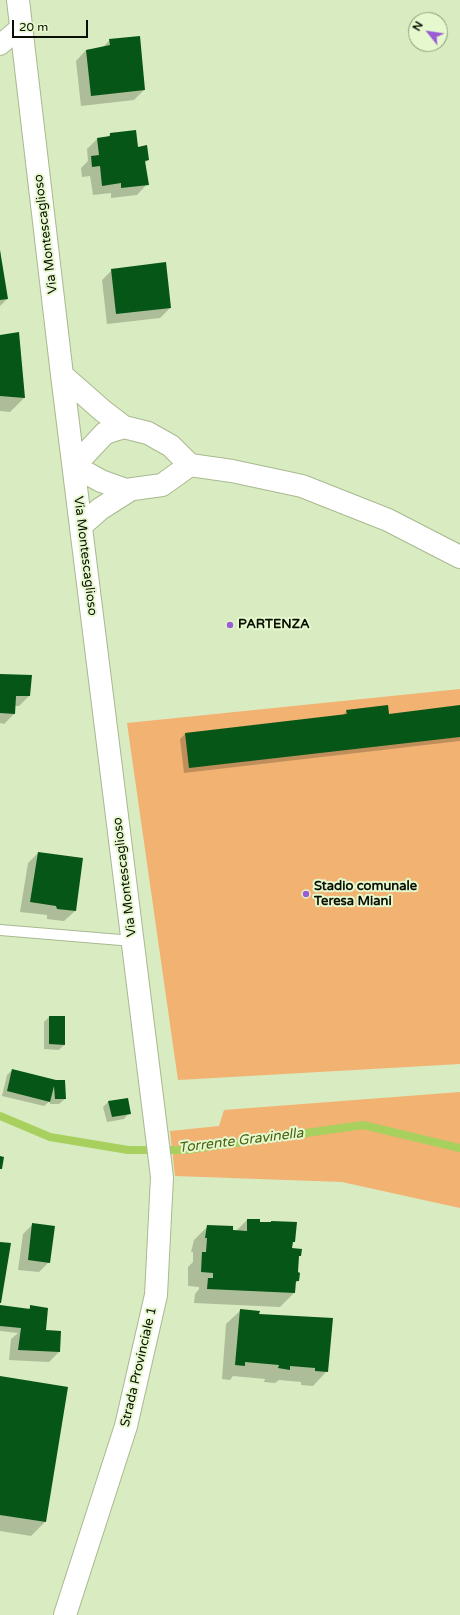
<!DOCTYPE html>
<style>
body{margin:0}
#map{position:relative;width:460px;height:1615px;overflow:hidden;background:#d9ebc0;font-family:"Varela Round",sans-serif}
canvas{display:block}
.north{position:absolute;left:408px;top:12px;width:40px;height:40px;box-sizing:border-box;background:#e6f8cd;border:1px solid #8e9b7c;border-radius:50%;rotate:300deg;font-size:11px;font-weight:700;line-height:16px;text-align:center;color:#0a0f03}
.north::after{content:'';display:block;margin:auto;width:14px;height:18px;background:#9a5dd3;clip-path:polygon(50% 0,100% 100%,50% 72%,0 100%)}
.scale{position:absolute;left:12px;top:20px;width:76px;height:18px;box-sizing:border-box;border:2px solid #0a0f03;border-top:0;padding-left:5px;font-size:12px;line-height:14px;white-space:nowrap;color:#0a0f03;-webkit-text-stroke:3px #e6f8cd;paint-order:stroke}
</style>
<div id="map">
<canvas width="460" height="1615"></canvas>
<div class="north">N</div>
<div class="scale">20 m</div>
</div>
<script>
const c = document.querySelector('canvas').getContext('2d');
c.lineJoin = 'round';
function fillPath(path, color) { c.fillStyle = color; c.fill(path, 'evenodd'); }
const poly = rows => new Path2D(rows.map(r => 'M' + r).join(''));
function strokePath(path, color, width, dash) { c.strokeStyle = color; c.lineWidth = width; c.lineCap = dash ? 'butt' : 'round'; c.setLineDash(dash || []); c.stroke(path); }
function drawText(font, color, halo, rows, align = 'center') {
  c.font = font + ' "Varela Round",sans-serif'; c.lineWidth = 4; c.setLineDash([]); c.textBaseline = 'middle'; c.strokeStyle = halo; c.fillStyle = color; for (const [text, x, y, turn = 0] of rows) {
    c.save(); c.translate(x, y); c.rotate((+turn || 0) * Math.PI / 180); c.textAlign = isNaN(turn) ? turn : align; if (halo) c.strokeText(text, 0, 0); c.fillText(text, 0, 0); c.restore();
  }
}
fillPath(poly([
 [460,689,460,1064,178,1080,127,723],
 [460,1092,460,1208,342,1182,175,1176,170,1131,219,1126,224,1110]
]), '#f1b272');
fillPath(poly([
 [110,40,144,90,134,100,81,106,76,61,86,50,102,48],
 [110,134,137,148,148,160,145,163,147,184,137,195,111,198,111,193,93,195,90,176,82,177,81,168,88,161,87,149,97,139,107,138],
 [0,251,7,299,0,306],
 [112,270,170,308,160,318,107,324,102,280],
 [0,336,24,398,10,412,0,411],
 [0,675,31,676,29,696,19,706,15,706,14,714,4,724,0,723],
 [460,706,460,741,184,773,180,739,185,734,342,716,347,711,388,715],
 [38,853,82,859,75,911,64,921,47,919,47,915,20,912,28,863],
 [49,1017,64,1045,59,1050,44,1049,44,1022],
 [12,1070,56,1081,65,1099,59,1104,50,1104,50,1101,44,1106,2,1096,7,1075],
 [108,1102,129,1113,124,1119,107,1122,103,1107],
 [247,1220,259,1223,294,1241,292,1243,291,1249,300,1255,298,1258,297,1273,298,1281,295,1284,294,1293,280,1307,194,1303,195,1294,199,1289,199,1287,188,1286,188,1267,193,1262,193,1252,191,1252,194,1240,208,1226,235,1232],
 [33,1224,49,1262,39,1272,18,1270,23,1234],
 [0,1306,27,1310,31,1306,44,1331,59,1332,59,1352,49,1362,9,1360,11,1339,18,1333,0,1331],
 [241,1310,258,1315,327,1371,313,1386,301,1385,301,1382,279,1380,275,1383,264,1382,265,1379,233,1376,230,1380,222,1379,226,1324],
 [0,1377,45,1522,31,1536,0,1531]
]), '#0003');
strokePath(poly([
 [0,1116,50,1137,128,1150,186,1150,363,1125,460,1148]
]), '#a8d05e', 8);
fillPath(poly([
 [140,36,145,90,91,96,86,50,110,45,109,39],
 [136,130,138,147,147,145,149,160,145,161,149,185,121,188,121,183,102,186,100,166,92,167,91,156,99,155,97,138,110,136,110,133],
 [0,250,8,299,0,300],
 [166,262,171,308,116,314,111,269],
 [19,332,25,398,0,396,0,335],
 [0,674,32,675,30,696,16,696,15,714,0,713],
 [388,705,389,714,460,705,460,737,189,768,185,733,347,714,346,710],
 [38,852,83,858,76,911,57,909,56,906,30,902],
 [49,1016,65,1016,65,1045,49,1044],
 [12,1069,56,1080,65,1080,66,1099,55,1099,54,1086,50,1102,7,1091],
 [128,1098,131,1114,112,1117,108,1101],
 [0,1156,4,1157,2,1169,0,1169],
 [247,1219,260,1219,260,1222,271,1222,271,1221,297,1222,295,1242,293,1242,292,1248,302,1249,301,1256,299,1256,298,1272,300,1273,299,1281,296,1281,295,1293,207,1289,208,1278,213,1278,213,1273,201,1272,202,1252,206,1252,207,1238,205,1238,207,1225,233,1226,233,1230,247,1231],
 [32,1223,55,1226,50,1263,28,1260],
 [0,1242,11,1243,1,1303,0,1303],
 [0,1305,30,1309,30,1305,48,1308,46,1330,61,1331,60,1352,18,1350,21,1328,0,1326],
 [240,1309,260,1311,259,1314,333,1318,328,1372,315,1371,315,1368,290,1366,290,1370,278,1368,279,1365,245,1362,245,1366,235,1365],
 [0,1376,68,1387,46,1522,0,1515]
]), '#055617');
const lane = poly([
 [0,930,133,941]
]);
const street = poly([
 [0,45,21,27]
]);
const secondary = poly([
 [18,0,62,375,162,1177,156,1295,126,1426,65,1615],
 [62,375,103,411,124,427,148,433,171,446,190,465,232,471,302,486,388,520,460,557],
 [74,466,101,481,126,490,162,485,190,465],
 [74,466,105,433,124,427],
 [82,525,100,509,130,490]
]);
strokePath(lane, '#a9b990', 12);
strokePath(street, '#a9b990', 22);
strokePath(secondary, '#a9b990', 24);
strokePath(lane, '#fff', 10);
strokePath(street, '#fff', 20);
strokePath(secondary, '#fff', 22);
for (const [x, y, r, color] of [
 [230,625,4,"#9a5dd3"],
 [306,894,4,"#9a5dd3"]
]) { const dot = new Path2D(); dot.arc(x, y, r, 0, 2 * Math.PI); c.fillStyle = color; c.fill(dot); strokePath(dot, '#e6f8cd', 1.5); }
drawText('13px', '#0a0f03', '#e6f8cd', [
 ["Via Montescaglioso",46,234,-97],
 ["Via Montescaglioso",85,556,83],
 ["Via Montescaglioso",125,877,-97],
 ["Strada Provinciale 1",139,1367,-77]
]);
drawText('bold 13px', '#0a0f03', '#e6f8cd', [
 ["PARTENZA",238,625],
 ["Stadio comunale",314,887],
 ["Teresa Miani",314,902]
], 'left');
drawText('italic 14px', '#496110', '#e6f8cd', [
 ["Torrente Gravinella",241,1141,-7]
]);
</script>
